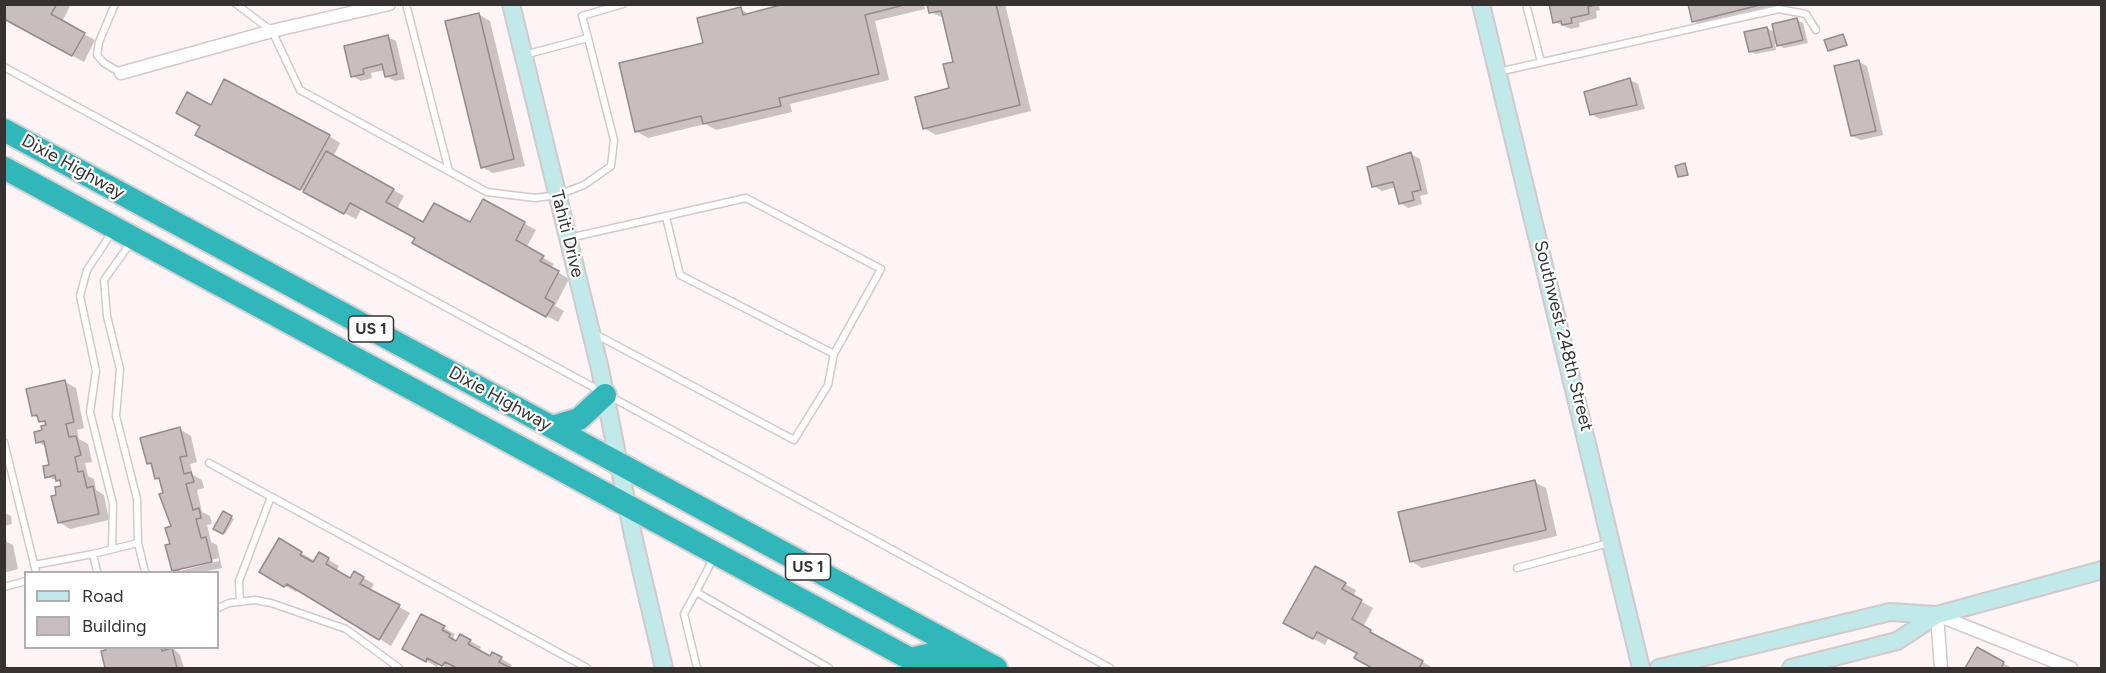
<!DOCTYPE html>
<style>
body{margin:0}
#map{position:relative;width:2106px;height:673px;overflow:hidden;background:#fef3f5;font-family:Figtree,sans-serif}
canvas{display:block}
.frame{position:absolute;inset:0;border:6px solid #363232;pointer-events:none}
.legend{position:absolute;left:24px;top:571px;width:195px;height:78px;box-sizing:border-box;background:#fff;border:2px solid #afadad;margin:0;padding:8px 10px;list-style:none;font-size:18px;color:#363232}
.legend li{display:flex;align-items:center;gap:12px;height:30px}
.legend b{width:30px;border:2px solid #afadad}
</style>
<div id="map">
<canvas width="2106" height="673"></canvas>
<div class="frame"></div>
<ul class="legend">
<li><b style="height:8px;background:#c1e9ea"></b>Road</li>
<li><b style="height:16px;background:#c8bec0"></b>Building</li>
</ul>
</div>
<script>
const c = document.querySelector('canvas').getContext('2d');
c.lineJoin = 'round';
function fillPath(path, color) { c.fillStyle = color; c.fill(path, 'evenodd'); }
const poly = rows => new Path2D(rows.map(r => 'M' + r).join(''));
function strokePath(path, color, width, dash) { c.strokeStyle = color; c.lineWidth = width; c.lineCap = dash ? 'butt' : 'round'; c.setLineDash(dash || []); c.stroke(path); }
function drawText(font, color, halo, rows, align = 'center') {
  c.font = font + ' Figtree,sans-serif'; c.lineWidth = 4.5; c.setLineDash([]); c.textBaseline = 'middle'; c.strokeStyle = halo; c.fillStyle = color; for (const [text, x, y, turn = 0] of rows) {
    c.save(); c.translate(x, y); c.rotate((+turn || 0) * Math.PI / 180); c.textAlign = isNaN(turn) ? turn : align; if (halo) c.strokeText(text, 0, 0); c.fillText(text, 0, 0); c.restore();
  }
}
fillPath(poly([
 [4,4,71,4,62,22,95,40,84,62,4,19],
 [786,4,923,4,925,9,875,21,889,80,790,104,792,112,716,130,705,124,648,138,636,131,705,44,741,9,750,15],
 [929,4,1005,4,1031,111,936,135,924,128,950,90,955,63,944,18,930,12],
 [1551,4,1598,4,1600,10,1596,11,1597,18,1579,23,1580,27,1571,29,1555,22],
 [1689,4,1776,4,1778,10,1705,28,1694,21],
 [478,14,490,21,525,166,493,173,482,167],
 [1797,20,1803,23,1808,43,1784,48,1775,43,1776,50,1755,54,1750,51,1767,28,1776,33],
 [1843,35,1848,46,1829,50],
 [387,37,396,41,405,79,395,81,386,76,385,70,371,73,372,78,361,81,352,76],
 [1859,62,1867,66,1883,135,1861,140,1852,136],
 [1630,80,1638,84,1645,109,1600,119,1591,114],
 [211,107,329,136,340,143,333,157,404,196,397,209,424,224,470,224,484,201,536,230,526,248,554,264,551,268,569,279,555,306,564,311,558,322,414,242,417,238,362,208,356,219,209,141],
 [1411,154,1420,159,1428,194,1420,196,1422,204,1408,208,1400,203,1396,187,1382,191,1374,186],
 [65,382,76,388,84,428,77,430,79,439,88,444,92,462,85,463,88,476,94,479,96,490,104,495,109,520,70,529,59,522,58,496,63,487,62,482,47,477,51,466,46,447,38,442,49,426,33,415],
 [179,429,191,436,197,462,190,464,193,475,202,480,204,488,197,490,202,512,210,516,212,524,207,525,211,542,217,545,222,568,202,572,173,571,173,528,162,481,156,478,153,466,148,463],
 [219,558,219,561,180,571,180,568],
 [1534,482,1546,488,1557,536,1422,568,1411,561],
 [4,513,11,516,12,524,4,526],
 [223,513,234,519,225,534,215,528],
 [4,531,7,542,13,545,18,569,4,573],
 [279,540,315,561,319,554,339,566,336,572,351,580,355,573,374,584,370,591,410,613,391,646,298,589,296,592,261,572],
 [1315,568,1356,590,1353,597,1373,608,1363,627,1433,668,1375,668,1356,658,1359,653,1329,637,1325,645,1285,623],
 [422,616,455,634,453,638,458,642,461,636,481,647,479,651,491,658,493,654,512,665,510,668,448,668,439,664,437,667,404,648],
 [107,648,173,648,180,655,184,668,107,668,103,652,107,651],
 [1977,649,2012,668,1967,668]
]), '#0003');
const building = poly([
 [4,4,57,4,51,14,85,33,72,56,4,19,4,4],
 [908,4,865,15,879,74,779,98,781,106,703,124,701,116,635,132,619,63,703,43,697,18,741,7,743,15,784,4,908,4],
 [927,4,996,4,1020,105,923,129,915,97,949,88,943,64,953,62,941,11,929,13,927,4],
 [1549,4,1592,4,1592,6,1588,6,1589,14,1571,18,1572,23,1562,25,1561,21,1553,23,1549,4],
 [1688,4,1764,4,1692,22,1688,4],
 [479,13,514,159,481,168,445,21,479,13],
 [1797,18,1803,40,1777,46,1772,24,1797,18],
 [1767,27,1772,47,1749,52,1744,32,1767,27],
 [1843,34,1847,45,1828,51,1824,40,1843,34],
 [388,35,397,74,385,77,382,64,363,69,364,74,351,77,344,46,388,35],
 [1859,60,1876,131,1851,136,1834,66,1859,60],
 [1630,78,1637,105,1590,115,1584,92,1630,78],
 [224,79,330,135,300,190,195,135,200,126,176,113,187,92,211,105,224,79],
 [326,151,394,189,386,202,423,222,434,203,470,222,483,199,525,222,516,240,544,256,540,261,559,271,545,298,554,303,546,317,412,243,415,238,350,203,344,214,303,192,326,151],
 [1411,152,1421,190,1412,192,1414,200,1399,204,1393,182,1372,187,1367,167,1411,152],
 [1685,163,1688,175,1678,177,1675,166,1685,163],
 [65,380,74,422,66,424,69,437,76,436,81,455,75,457,78,472,83,471,87,488,93,486,99,514,58,523,51,496,56,495,55,487,61,486,60,480,56,481,55,475,45,478,43,466,49,465,44,441,36,443,34,432,42,430,41,426,46,425,45,421,39,422,37,415,32,416,26,389,65,380],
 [180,427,187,456,180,457,184,474,191,472,194,482,186,484,193,510,199,508,201,518,196,519,201,538,206,537,212,562,172,571,165,545,170,544,165,528,171,526,159,494,163,493,159,478,155,479,151,463,147,464,140,438,180,427],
 [1535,480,1546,530,1410,562,1398,512,1535,480],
 [223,511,232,516,223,534,213,529,223,511],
 [279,538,302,552,300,555,313,562,319,552,329,558,326,564,350,578,354,571,364,577,360,584,400,605,379,640,287,584,284,587,259,572,279,538],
 [1315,566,1346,583,1342,589,1362,600,1352,619,1371,630,1370,632,1423,661,1419,668,1372,668,1354,658,1357,653,1317,632,1313,639,1283,623,1315,566],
 [421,614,445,626,442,630,450,634,449,637,456,641,460,634,471,640,468,644,490,656,492,652,502,657,499,662,511,668,457,668,445,662,442,666,427,658,426,662,402,649,421,614],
 [1977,647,2004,662,2001,668,1965,668,1977,647],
 [105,648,161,648,162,651,172,648,177,668,105,668,101,651,106,650,105,648]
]);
fillPath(building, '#c8bec0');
strokePath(building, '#958a8d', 1.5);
const lane = poly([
 [115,4,99,42,97,55,104,63,121,73],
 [236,4,272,31,300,90,487,192,535,198,558,195,584,185,611,166,614,140,588,38],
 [406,4,449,171],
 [1526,4,1541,62],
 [524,55,588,38,582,16,623,4],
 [4,67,1110,668],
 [1498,72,1779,9,1806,14,1816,30],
 [569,238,746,198,881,269,834,354,680,275,666,217],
 [132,241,104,280,107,316,120,369,116,416,137,499,138,543,145,572],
 [595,334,794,440,828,385,834,353],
 [4,442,36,572],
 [209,463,587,668],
 [112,549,113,504,90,412,96,371,80,296,87,270,113,231],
 [714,557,696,592,829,668],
 [34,565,93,554],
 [1517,568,1609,543],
 [97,572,93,554,138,543],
 [4,587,26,581],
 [696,592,684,614,697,668],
 [240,602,239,581,271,497],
 [218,608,229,603,255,600,271,603,346,629,399,668]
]);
const street = poly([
 [121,73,272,31,389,4],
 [1941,668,1937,615,2071,668]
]);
const secondary = poly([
 [511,4,600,369,633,535,664,668],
 [1481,4,1641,668],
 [1659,668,1890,612,1937,615],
 [1791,668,1897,641,1937,615,2102,570]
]);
const highway = poly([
 [4,130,996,668],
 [4,168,927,668],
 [552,427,579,419,605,395],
 [910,659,932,654,962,668]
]);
strokePath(lane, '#d3c8ca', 9);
strokePath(street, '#d3c8ca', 15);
strokePath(secondary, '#d3c8ca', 20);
strokePath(highway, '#d3d2d2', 26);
strokePath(lane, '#fff', 6);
strokePath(street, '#fff', 12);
strokePath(secondary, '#c1e9ea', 16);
strokePath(highway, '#31b6ba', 22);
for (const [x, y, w] of [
 [371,329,45],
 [808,567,45]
]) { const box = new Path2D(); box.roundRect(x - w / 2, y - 13, w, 26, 4.5); c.fillStyle = '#fff'; c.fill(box); strokePath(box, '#363232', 1.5); }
drawText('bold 16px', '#363232', null, [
 ["US 1",371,329],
 ["US 1",808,567]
]);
drawText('18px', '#363232', '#fff', [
 ["Dixie Highway",73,167,29],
 ["Tahiti Drive",567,234,76],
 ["Southwest 248th Street",1563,336,76],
 ["Dixie Highway",500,399,29]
]);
</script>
